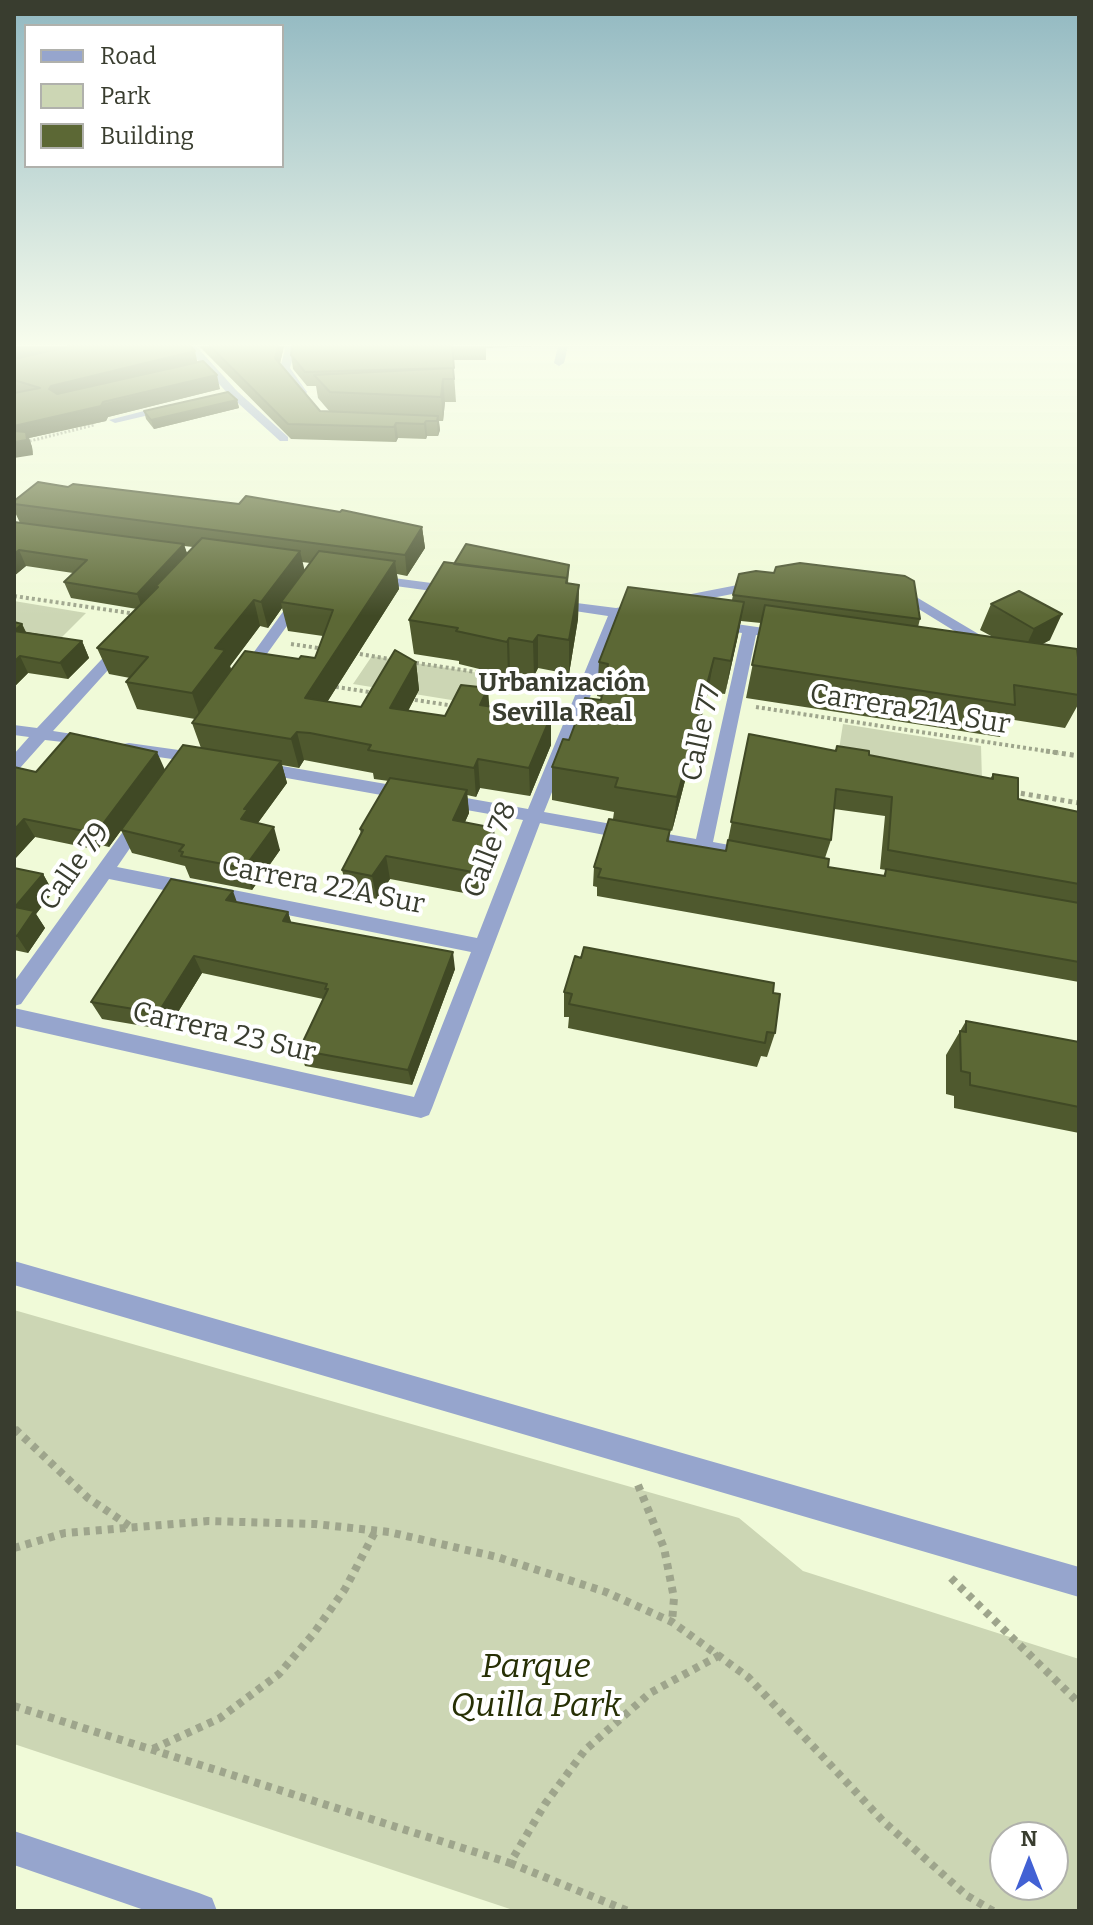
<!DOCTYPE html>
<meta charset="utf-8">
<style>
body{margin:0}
#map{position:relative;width:1093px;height:1925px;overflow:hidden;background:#f0fad8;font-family:Bitter,serif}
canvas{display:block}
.frame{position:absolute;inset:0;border:16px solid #393d2f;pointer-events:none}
.legend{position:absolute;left:24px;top:24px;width:260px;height:144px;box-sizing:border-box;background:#fff;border:2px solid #b0b1ac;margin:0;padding:10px 14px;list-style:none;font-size:24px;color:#393d2f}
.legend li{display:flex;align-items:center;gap:16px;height:40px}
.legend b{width:40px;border:2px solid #b0b1ac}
.north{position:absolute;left:989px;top:1821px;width:80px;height:80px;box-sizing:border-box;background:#fff;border:2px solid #b0b1ac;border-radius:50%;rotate:0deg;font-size:22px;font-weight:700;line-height:32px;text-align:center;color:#393d2f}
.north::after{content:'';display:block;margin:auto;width:28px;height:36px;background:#4261d4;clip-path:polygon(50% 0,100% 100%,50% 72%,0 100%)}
</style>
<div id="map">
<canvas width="1093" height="1925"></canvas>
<div class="frame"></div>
<ul class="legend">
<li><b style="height:10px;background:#96a5cd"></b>Road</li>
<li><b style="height:22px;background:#ccd6b4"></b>Park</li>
<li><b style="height:22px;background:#5c6835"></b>Building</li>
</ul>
<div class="north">N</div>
</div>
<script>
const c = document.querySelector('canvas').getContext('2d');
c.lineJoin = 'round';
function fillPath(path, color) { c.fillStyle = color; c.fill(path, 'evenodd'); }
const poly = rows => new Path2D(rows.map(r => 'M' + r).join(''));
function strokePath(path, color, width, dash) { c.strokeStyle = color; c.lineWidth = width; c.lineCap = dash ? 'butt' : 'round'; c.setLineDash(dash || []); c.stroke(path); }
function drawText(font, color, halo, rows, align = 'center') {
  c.font = font + ' Bitter,serif'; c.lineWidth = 8; c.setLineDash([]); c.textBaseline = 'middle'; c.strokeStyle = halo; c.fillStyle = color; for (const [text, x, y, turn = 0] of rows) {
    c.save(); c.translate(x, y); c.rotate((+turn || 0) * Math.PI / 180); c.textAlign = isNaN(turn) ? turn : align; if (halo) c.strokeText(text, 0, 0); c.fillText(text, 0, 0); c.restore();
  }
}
fillPath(poly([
 [14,601,86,613,60,639,14,631],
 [372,656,491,675,476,704,353,684],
 [843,724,981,746,982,780,838,756],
 [14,1310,739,1518,803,1571,1079,1659,1079,1911,516,1911,14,1744],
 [1005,1837,1053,1837,1053,1885,1005,1885]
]), '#ccd6b4');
strokePath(poly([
 [14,445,94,425]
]), '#9ea58c', 3, [2, 2]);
strokePath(poly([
 [14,596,136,614],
 [291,644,325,649],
 [354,653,396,660],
 [410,662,562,685],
 [330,686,376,693],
 [409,699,455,706],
 [756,707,1059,753]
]), '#9ea58c', 4, [3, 3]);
strokePath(poly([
 [1046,751,1079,756],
 [1013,792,1079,803]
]), '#9ea58c', 5, [4, 4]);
strokePath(poly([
 [14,1428,17,1431]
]), '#9ea58c', 6, [5, 5]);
strokePath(poly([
 [15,1429,88,1498,131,1527],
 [638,1485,664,1548,674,1598,672,1622],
 [14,1548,65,1533,208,1521,315,1524,389,1532,497,1557,606,1592,672,1622,748,1677,883,1821,966,1895,993,1911],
 [951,1578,1079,1703],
 [14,1706,510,1863,545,1804,585,1750,650,1693,720,1655],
 [153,1749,220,1718,279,1674,314,1633,345,1589,376,1530],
 [510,1863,628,1911]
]), '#9ea58c', 8, [6, 6]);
fillPath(poly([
 [185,346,196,346,237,391,288,437,288,441,280,441,229,395,185,346],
 [286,346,296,346,290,368,307,392,306,394,298,394,280,368,286,346],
 [558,346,568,346,564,363,559,366,554,363,558,346],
 [171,404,176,407,175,409,115,423,109,420,171,404],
 [371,575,454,586,461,590,454,594,366,582,366,576,371,575],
 [758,581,765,585,763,588,676,605,669,601,676,597,758,581],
 [896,585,997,645,999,648,997,651,987,651,891,592,891,586,896,585],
 [300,594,307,598,251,676,241,676,241,670,295,595,300,594],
 [553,600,616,608,644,603,651,607,634,613,633,617,622,617,544,812,696,839,742,633,715,629,708,625,715,621,792,632,792,638,787,639,756,635,713,842,757,850,760,855,757,860,751,862,540,823,432,1108,429,1115,421,1118,14,1026,14,1008,414,1097,471,952,109,879,21,1004,14,1006,14,982,135,815,141,813,150,819,117,867,477,938,523,820,444,806,435,800,444,794,528,809,608,616,548,607,548,601,553,600],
 [122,642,127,643,127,649,53,731,99,738,99,746,45,740,20,768,14,770,14,754,29,737,14,735,14,725,37,728,117,643,122,642],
 [129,743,200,753,208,758,200,763,123,752,121,748,123,744,129,743],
 [259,762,409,788,418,794,409,800,253,772,251,768,253,764,259,762],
 [14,1261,1079,1567,1079,1597,14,1285,14,1261],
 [14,1831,199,1893,212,1898,217,1911,147,1911,14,1865,14,1831]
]), '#96a5cd');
fillPath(poly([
 [14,346,198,362,220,389,108,417,106,421,29,438,32,447,33,455,14,393],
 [199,346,284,346,280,363,320,411,330,412,318,398,316,386,307,386,293,369,291,355,292,346,553,346,486,348,486,360,453,360,456,402,445,402,443,421,439,421,440,430,438,436,427,436,426,439,398,438,396,442,291,439],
 [237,400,239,408,154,429,146,419,144,411],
 [68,487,422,527,425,548,407,576,397,574,399,589,327,702,361,707,416,662,419,690,408,711,445,716,489,706,551,716,551,745,530,796,480,788,476,797,467,795,469,813,465,822,496,851,480,896,390,879,377,899,348,893,342,870,361,835,360,829,389,781,374,779,373,773,304,760,299,768,282,765,287,783,258,823,280,850,252,890,190,878,185,866,132,853,121,830,159,778,109,847,101,845,98,850,35,837,14,860,14,767,36,772,165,770,201,748,192,723,195,719,137,709,126,682,130,678,109,674,97,648,137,609,71,598,64,582,73,573,26,566,14,576,20,523,14,510,14,501],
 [184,546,193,547,187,553],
 [302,562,310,563,304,571],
 [282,608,288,631,323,636,315,658,231,670,230,666,260,626,268,628],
 [454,564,569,565,568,584,579,585,578,619,569,674,538,668,534,676,510,672,508,676,459,664,459,661,414,654,409,620],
 [1019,591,1050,640,1042,644,1079,666,1079,703,1065,728,1008,719,1000,737,746,698,761,623,741,621,725,694,708,692,672,831,670,830,669,841,726,851,749,734,835,751,837,746,869,755,990,779,993,774,1018,799,1079,812,1079,982,597,896,597,887,593,886,594,867,613,819,614,812,552,800,552,767,569,740,601,700,601,697,597,696,599,662,732,600,733,595,920,619,918,627,993,637,980,630,991,604],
 [834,809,885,816,880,869,886,870,883,876,828,867,825,858,831,840],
 [22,624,26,632,82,641,89,658,68,679,28,673,14,687],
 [14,868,43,874,53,892,36,914,45,928,28,953,14,950],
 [237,902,288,912,291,922,455,969,412,1085,305,1066,299,1050,323,999,202,973,167,1030,102,1019,91,1002],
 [564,992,773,993,775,1033,767,1057,761,1056,757,1067,568,1028,569,1017,564,1017],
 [966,1021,1079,1042,1079,1133,954,1108,954,1096,946,1094,946,1055]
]), '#4f592e');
fillPath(poly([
 [19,346,90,346,14,363,14,347],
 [278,346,284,346,278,372,275,358],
 [195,351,198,365,56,400,49,389,51,386],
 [217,375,220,389,108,417,106,421,29,438,32,447,33,455,14,458,14,426],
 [443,379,445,402,443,421,441,397],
 [237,400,239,408,154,429,151,420],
 [438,416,440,430,438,436,437,421],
 [426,421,427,436,426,439,424,424],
 [396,423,398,438,396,442,394,427],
 [422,527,425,548,407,576,405,555],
 [184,544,189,560,158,587,155,587,158,594,143,610,137,594],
 [19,550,26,566,14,576,14,554],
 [300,551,306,576,281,602,282,608,268,628,261,602],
 [395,561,399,589,312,726,305,698],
 [579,585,578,619,569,674,569,640],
 [254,600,260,626,230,666,233,676,201,720,192,693,215,648],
 [744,602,738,636,725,694,731,661],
 [1062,614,1050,640,1022,655,1034,629],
 [22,624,29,640,14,631],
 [538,635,538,668,534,676,533,642],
 [509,638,510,672,508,676,507,642],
 [82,641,89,658,68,679,60,663],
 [20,656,28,673,14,687,14,662],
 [714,658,708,692,672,831,677,797],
 [416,662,419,690,394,737,390,708],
 [488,688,490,717,480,705],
 [551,716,551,745,530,796,529,768],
 [297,732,304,760,299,768,291,739],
 [157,752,165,770,109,847,99,829],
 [478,759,480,788,476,797,474,768],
 [281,761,287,783,254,828,241,819,244,809],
 [467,790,469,813,456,842,453,820],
 [24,819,35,837,14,860,14,830],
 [92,827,101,845,98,850,89,832],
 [274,827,280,850,252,890,244,868],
 [494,828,496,851,480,896,478,873],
 [386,856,390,879,377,899,372,876],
 [43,874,53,892,36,914,45,928,28,953,17,936,15,907],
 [233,891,239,908,226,900],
 [288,912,293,929,283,921],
 [453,952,455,969,412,1085,408,1070],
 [194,956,202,973,167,1030,158,1013]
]), '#404925');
const building = poly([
 [72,346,191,346,195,351,51,386,49,389,57,394,203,361,217,375,103,402,101,406,14,426,14,393,40,388,14,380,14,359,72,346],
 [210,346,278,346,275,358,320,411,438,416,437,421,426,421,424,424,396,423,394,427,288,424,210,346],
 [292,346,452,346,454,368,305,372,291,355,292,346],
 [453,368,454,379,443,379,441,397,330,392,314,375,453,368],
 [228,392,237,400,151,420,144,411,228,392],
 [14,431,26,432,27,440,14,442,14,431],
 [38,482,68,487,73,484,239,504,246,496,340,512,342,510,422,527,405,555,14,504,14,501,38,482],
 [14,522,184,544,137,594,64,582,87,560,19,550,14,554,14,522],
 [202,538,300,551,261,602,254,600,215,648,225,650,192,693,126,682,148,657,97,648,158,587,155,587,202,538],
 [466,544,569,565,567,579,567,578,454,564,466,544],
 [319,551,395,561,305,698,361,707,395,650,416,662,390,708,445,716,461,685,488,688,480,705,551,716,529,768,478,759,474,768,368,750,371,745,310,733,297,732,291,739,192,723,245,651,299,659,301,656,315,658,333,610,281,602,319,551],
 [444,562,567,578,566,583,579,585,569,640,538,635,533,642,509,638,507,642,456,631,458,628,409,620,444,562],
 [800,563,905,576,914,581,920,619,733,595,739,574,756,571,774,573,776,567,800,563],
 [628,587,744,602,731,661,714,658,677,797,615,787,618,778,552,767,563,739,569,740,585,698,601,700,608,664,599,662,628,587],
 [1019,591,1062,614,1034,629,991,604,1019,591],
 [765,605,1077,649,1079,666,1079,695,1014,685,1015,705,752,665,765,605],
 [14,622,22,624,14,631,82,641,60,663,20,656,14,662,14,622],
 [70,733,157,752,99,829,92,827,89,832,24,819,14,830,14,767,36,772,70,733],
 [749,734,836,751,837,746,869,751,869,755,993,779,993,774,1018,778,1018,799,1079,812,1079,884,888,850,892,797,836,789,831,840,731,822,749,734],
 [183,745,281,761,244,809,248,809,241,819,274,827,244,868,181,856,183,852,179,851,184,845,121,830,183,745],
 [390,778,467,790,453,820,494,828,478,873,386,856,372,876,342,870,363,830,360,829,390,778],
 [609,819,670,830,667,841,726,851,728,840,829,859,828,867,885,876,886,869,1079,903,1079,962,598,877,601,869,594,867,609,819],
 [14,868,43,874,15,907,34,911,17,936,14,935,14,868],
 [171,879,233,891,226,900,288,912,283,921,453,952,408,1070,299,1050,328,989,325,989,327,984,194,956,158,1013,91,1002,171,879],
 [584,947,774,983,773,993,780,994,775,1033,767,1032,765,1043,569,1004,572,994,564,992,575,956,581,958,584,947],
 [966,1021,1079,1042,1079,1107,970,1085,970,1073,961,1071,960,1031,966,1032,966,1021]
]);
fillPath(building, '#5c6835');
strokePath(building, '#404925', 2);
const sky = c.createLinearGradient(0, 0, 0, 616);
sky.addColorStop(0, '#91b8c1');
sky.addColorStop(0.56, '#f8fded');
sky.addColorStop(1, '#f8fded00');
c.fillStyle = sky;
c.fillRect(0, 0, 1093, 616);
drawText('bold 26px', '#393d2f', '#fff', [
 ["Urbanización",562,684],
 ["Sevilla Real",562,714]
]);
drawText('28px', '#393d2f', '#fff', [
 ["Carrera 21A Sur",910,710,9],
 ["Calle 77",702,733,-78],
 ["Calle 78",491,850,-69],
 ["Calle 79",75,867,-55],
 ["Carrera 22A Sur",323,886,11],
 ["Carrera 23 Sur",224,1033,13]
]);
drawText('italic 34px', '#273005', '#fff', [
 ["Parque",536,1668],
 ["Quilla Park",536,1707]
]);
</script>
